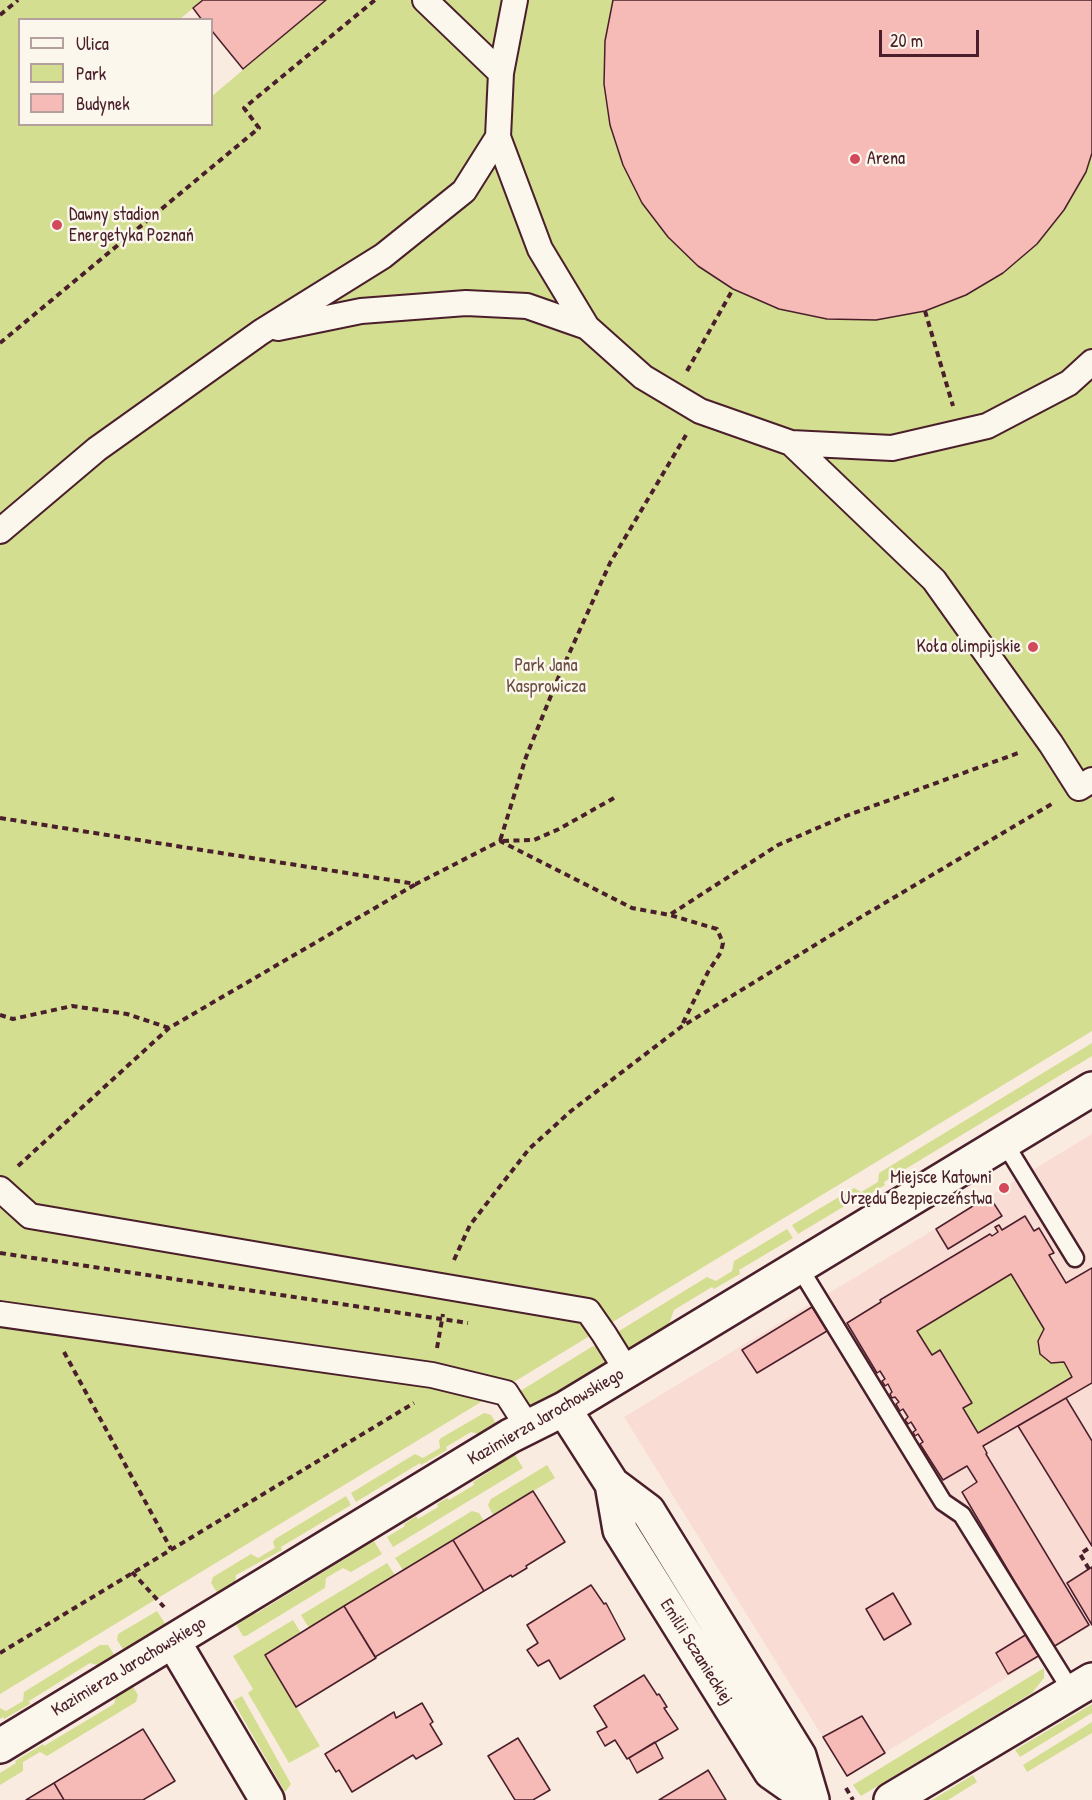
<!DOCTYPE html>
<meta charset="utf-8">
<style>
body{margin:0}
#map{position:relative;width:1092px;height:1800px;overflow:hidden;background:#faebe1;font-family:"Patrick Hand",sans-serif}
canvas{display:block}
.legend{position:absolute;left:18px;top:18px;width:195px;height:108px;box-sizing:border-box;background:#fbf7ec;border:2px solid #b4a19f;margin:0;padding:8px 10px;list-style:none;font-size:18px;color:#4a1f2b}
.legend li{display:flex;align-items:center;gap:12px;height:30px}
.legend b{width:30px;border:2px solid #b4a19f}
.scale{position:absolute;left:879px;top:30px;width:100px;height:27px;box-sizing:border-box;border:3px solid #4a1f2b;border-top:0;padding-left:8px;font-size:18px;line-height:21px;white-space:nowrap;color:#4a1f2b;-webkit-text-stroke:4px #fbf7ec;paint-order:stroke}
</style>
<div id="map">
<canvas width="1092" height="1800"></canvas>
<ul class="legend">
<li><b style="height:8px;background:#fbf7ec"></b>Ulica</li>
<li><b style="height:16px;background:#d3de91"></b>Park</li>
<li><b style="height:16px;background:#f6bab7"></b>Budynek</li>
</ul>
<div class="scale">20 m</div>
</div>
<script>
const c = document.querySelector('canvas').getContext('2d');
c.lineJoin = 'round';
function fillPath(path, color) { c.fillStyle = color; c.fill(path, 'evenodd'); }
const poly = rows => new Path2D(rows.map(r => 'M' + r).join(''));
function strokePath(path, color, width, dash) { c.strokeStyle = color; c.lineWidth = width; c.lineCap = dash ? 'butt' : 'round'; c.setLineDash(dash || []); c.stroke(path); }
function drawText(font, color, halo, rows, align = 'center') {
  c.font = font + ' "Patrick Hand",sans-serif'; c.lineWidth = 5; c.setLineDash([]); c.textBaseline = 'middle'; c.strokeStyle = halo; c.fillStyle = color; for (const [text, x, y, turn = 0] of rows) {
    c.save(); c.translate(x, y); c.rotate((+turn || 0) * Math.PI / 180); c.textAlign = isNaN(turn) ? turn : align; if (halo) c.strokeText(text, 0, 0); c.fillText(text, 0, 0); c.restore();
  }
}
fillPath(poly([
 [1092,1134,1092,1625,847,1776,624,1417]
]), '#f9dcd4');
fillPath(poly([
 [0,0,203,0,180,19,20,20,20,124,212,124,212,96,326,0,1092,0,1092,1031,0,1694],
 [1092,1043,1092,1056,884,1182,885,1185,860,1200,858,1198,798,1234,792,1225,854,1188,861,1192,878,1182,879,1173],
 [787,1229,793,1238,739,1270,740,1274,714,1289,712,1287,674,1310,669,1324,626,1350,618,1337,619,1331,707,1277,716,1281,732,1271,734,1261],
 [1011,1274,1044,1329,1038,1341,1040,1354,1051,1363,1064,1362,1072,1377,978,1433,963,1408,972,1403,941,1351,932,1355,917,1331],
 [593,1346,600,1348,608,1361,527,1410,517,1393],
 [484,1413,491,1415,498,1427,485,1436,471,1432,446,1447,447,1450,421,1465,420,1463,356,1502,351,1493,415,1454,423,1458,440,1448,439,1441,441,1438],
 [512,1450,523,1468,393,1547,387,1537,405,1526,404,1524,416,1516,418,1519,438,1507,437,1504,447,1498,449,1500,474,1485,473,1482,492,1470,500,1457],
 [547,1465,555,1478,493,1515,488,1505,491,1499],
 [346,1496,351,1505,281,1547,282,1550,236,1575,234,1588,220,1597,211,1583,213,1577,251,1554,258,1558,275,1548,273,1542,275,1539],
 [472,1511,479,1513,484,1521,403,1570,395,1558],
 [374,1541,382,1554,351,1572,343,1568,326,1578,325,1588,246,1636,243,1636,233,1619,247,1611,254,1614,257,1613],
 [387,1563,395,1575,309,1628,301,1615],
 [157,1611,168,1628,126,1654,117,1640,118,1634],
 [293,1620,301,1633,265,1655,320,1746,289,1763,248,1693,253,1689,233,1656],
 [100,1645,108,1645,117,1659,104,1667,90,1663,29,1701,30,1704,4,1719,3,1717,0,1719,0,1708,6,1711,23,1701,24,1692],
 [1044,1668,1044,1678,1032,1693,861,1796,853,1785],
 [130,1682,138,1695,136,1702,47,1756,40,1752,23,1762,23,1771,0,1785,0,1773,16,1763,15,1761,43,1744,44,1746,114,1704,118,1690],
 [242,1696,291,1784,285,1792,233,1701],
 [1092,1704,1092,1713,1020,1757,1015,1750],
 [1092,1722,1092,1733,1027,1772,1023,1765],
 [973,1775,977,1782,948,1800,932,1800]
]), '#d3de91');
const building = poly([
 [203,0,326,0,243,69,212,31,212,20,202,20,193,8,203,0],
 [613,0,1092,0,1092,153,1086,172,1064,210,1037,244,1003,273,966,295,925,311,876,320,827,319,779,309,733,289,698,266,668,237,642,203,623,165,610,125,604,84,605,41,613,0],
 [989,1196,1002,1216,948,1249,936,1229,989,1196],
 [1025,1216,1034,1231,1039,1228,1054,1253,1049,1255,1066,1283,1092,1268,1092,1383,983,1446,987,1453,986,1454,1089,1625,1053,1647,962,1492,977,1482,967,1466,943,1480,920,1444,923,1442,918,1434,915,1436,913,1432,916,1430,911,1422,908,1424,905,1420,908,1417,903,1409,900,1411,896,1404,899,1402,895,1397,892,1398,890,1394,892,1392,888,1384,885,1386,882,1381,885,1379,880,1371,877,1373,847,1323,881,1302,880,1300,990,1234,992,1236,998,1232,995,1227,999,1225,1002,1230,1025,1216],
 [1011,1274,1044,1329,1038,1341,1040,1354,1051,1363,1064,1362,1072,1377,978,1433,963,1408,972,1403,940,1350,932,1355,917,1331,1011,1274],
 [812,1307,827,1331,757,1373,742,1350,812,1307],
 [1066,1398,1092,1441,1092,1546,1018,1426,1066,1398],
 [533,1491,565,1542,526,1566,527,1568,512,1577,511,1575,484,1591,453,1540,533,1491],
 [453,1540,484,1591,375,1657,344,1606,453,1540],
 [1092,1567,1092,1625,1067,1583,1092,1567],
 [591,1585,604,1604,606,1603,625,1639,560,1679,549,1660,538,1666,527,1650,538,1643,527,1625,591,1585],
 [893,1593,911,1624,884,1640,866,1609,893,1593],
 [344,1606,376,1658,296,1707,265,1655,344,1606],
 [1027,1634,1040,1655,1008,1674,996,1653,1027,1634],
 [644,1675,657,1695,659,1694,667,1707,664,1708,678,1729,627,1759,615,1740,605,1746,597,1732,607,1727,594,1706,644,1675],
 [422,1703,433,1722,430,1724,442,1744,416,1759,413,1755,352,1792,339,1770,336,1772,325,1754,394,1712,396,1718,422,1703],
 [862,1716,885,1753,847,1776,823,1737,862,1716],
 [143,1729,175,1781,143,1800,64,1800,54,1783,143,1729],
 [518,1738,550,1790,533,1800,515,1800,488,1756,518,1738],
 [655,1742,663,1758,637,1773,629,1758,655,1742],
 [708,1770,726,1800,659,1800,707,1771,708,1770],
 [54,1783,64,1800,26,1800,54,1783]
]);
fillPath(building, '#f6bab7');
strokePath(building, '#4a1f2b', 1.5);
const service = poly([
 [1004,1142,1075,1258],
 [799,1267,943,1502,962,1515,1072,1692]
]);
const pedestrian = poly([
 [425,0,501,73],
 [515,0,501,73,498,137,540,249,587,327,643,377,700,411,791,443,892,448,987,426,1069,383,1092,362],
 [278,328,361,311,466,303,527,306,587,327],
 [791,443,934,580,1051,744,1079,788,1092,780],
 [0,531,97,449,261,332,383,256,464,191,498,137],
 [0,1189,30,1216,588,1311,604,1334,627,1371],
 [0,1314,432,1375,506,1393,528,1427]
]);
const minor = poly([
 [564,1409,612,1484,648,1511,799,1756,812,1800],
 [612,1484,620,1530,771,1772,811,1800],
 [173,1641,267,1800],
 [0,1746,510,1436,564,1409,1092,1089],
 [891,1800,1092,1680]
]);
strokePath(service, '#4a1f2b', 21);
strokePath(pedestrian, '#4a1f2b', 28);
strokePath(minor, '#4a1f2b', 38);
strokePath(poly([
 [0,15,18,0],
 [925,311,953,406],
 [0,343,259,128,244,108,375,0],
 [687,371,733,289],
 [614,798,559,829,534,840,500,841,526,757,559,676,610,563,686,435],
 [0,818,416,884,500,841,632,908,670,915,717,929,723,943,721,952,708,972,681,1027],
 [671,914,778,845,843,817,1021,752],
 [0,1015,13,1019,72,1006,127,1014,169,1028],
 [18,1166,169,1028,416,884],
 [0,1253,468,1323],
 [454,1260,470,1225,529,1149,571,1111,681,1027,851,923,1055,802],
 [437,1348,443,1314],
 [64,1352,171,1549],
 [1089,1569,1080,1554,1092,1546],
 [132,1572,164,1607],
 [0,1653,414,1403],
 [846,1788,853,1800]
]), '#4a1f2b', 4, [6, 4.5]);
strokePath(service, '#fbf7ec', 16);
strokePath(pedestrian, '#fbf7ec', 24);
strokePath(minor, '#fbf7ec', 33);
for (const [x, y, r, color] of [
 [855,159,6,"#d1495b"],
 [57,225,6,"#d1495b"],
 [1033,647,6,"#d1495b"],
 [1004,1188,6,"#d1495b"]
]) { const dot = new Path2D(); dot.arc(x, y, r, 0, 2 * Math.PI); c.fillStyle = color; c.fill(dot); strokePath(dot, '#fbf7ec', 2); }
drawText('18px', '#4a1f2b', '#fbf7ec', [
 ["Arena",867,159],
 ["Dawny stadion",69,215],
 ["Energetyka Poznań",69,236],
 ["Koła olimpijskie",1021,647,"right"],
 ["Miejsce Katowni",992,1178,"right"],
 ["Urzędu Bezpieczeństwa",992,1199,"right"]
], 'left');
drawText('18px', '#6c4f44', '#fbf7ec', [
 ["Park Jana",546,666],
 ["Kasprowicza",546,687]
]);
drawText('18px', '#4a1f2b', '#fbf7ec', [
 ["Kazimierza Jarochowskiego",546,1417,-30],
 ["Emilii Sczanieckiej",696,1652,58],
 ["Kazimierza Jarochowskiego",129,1667,-31]
]);
</script>
